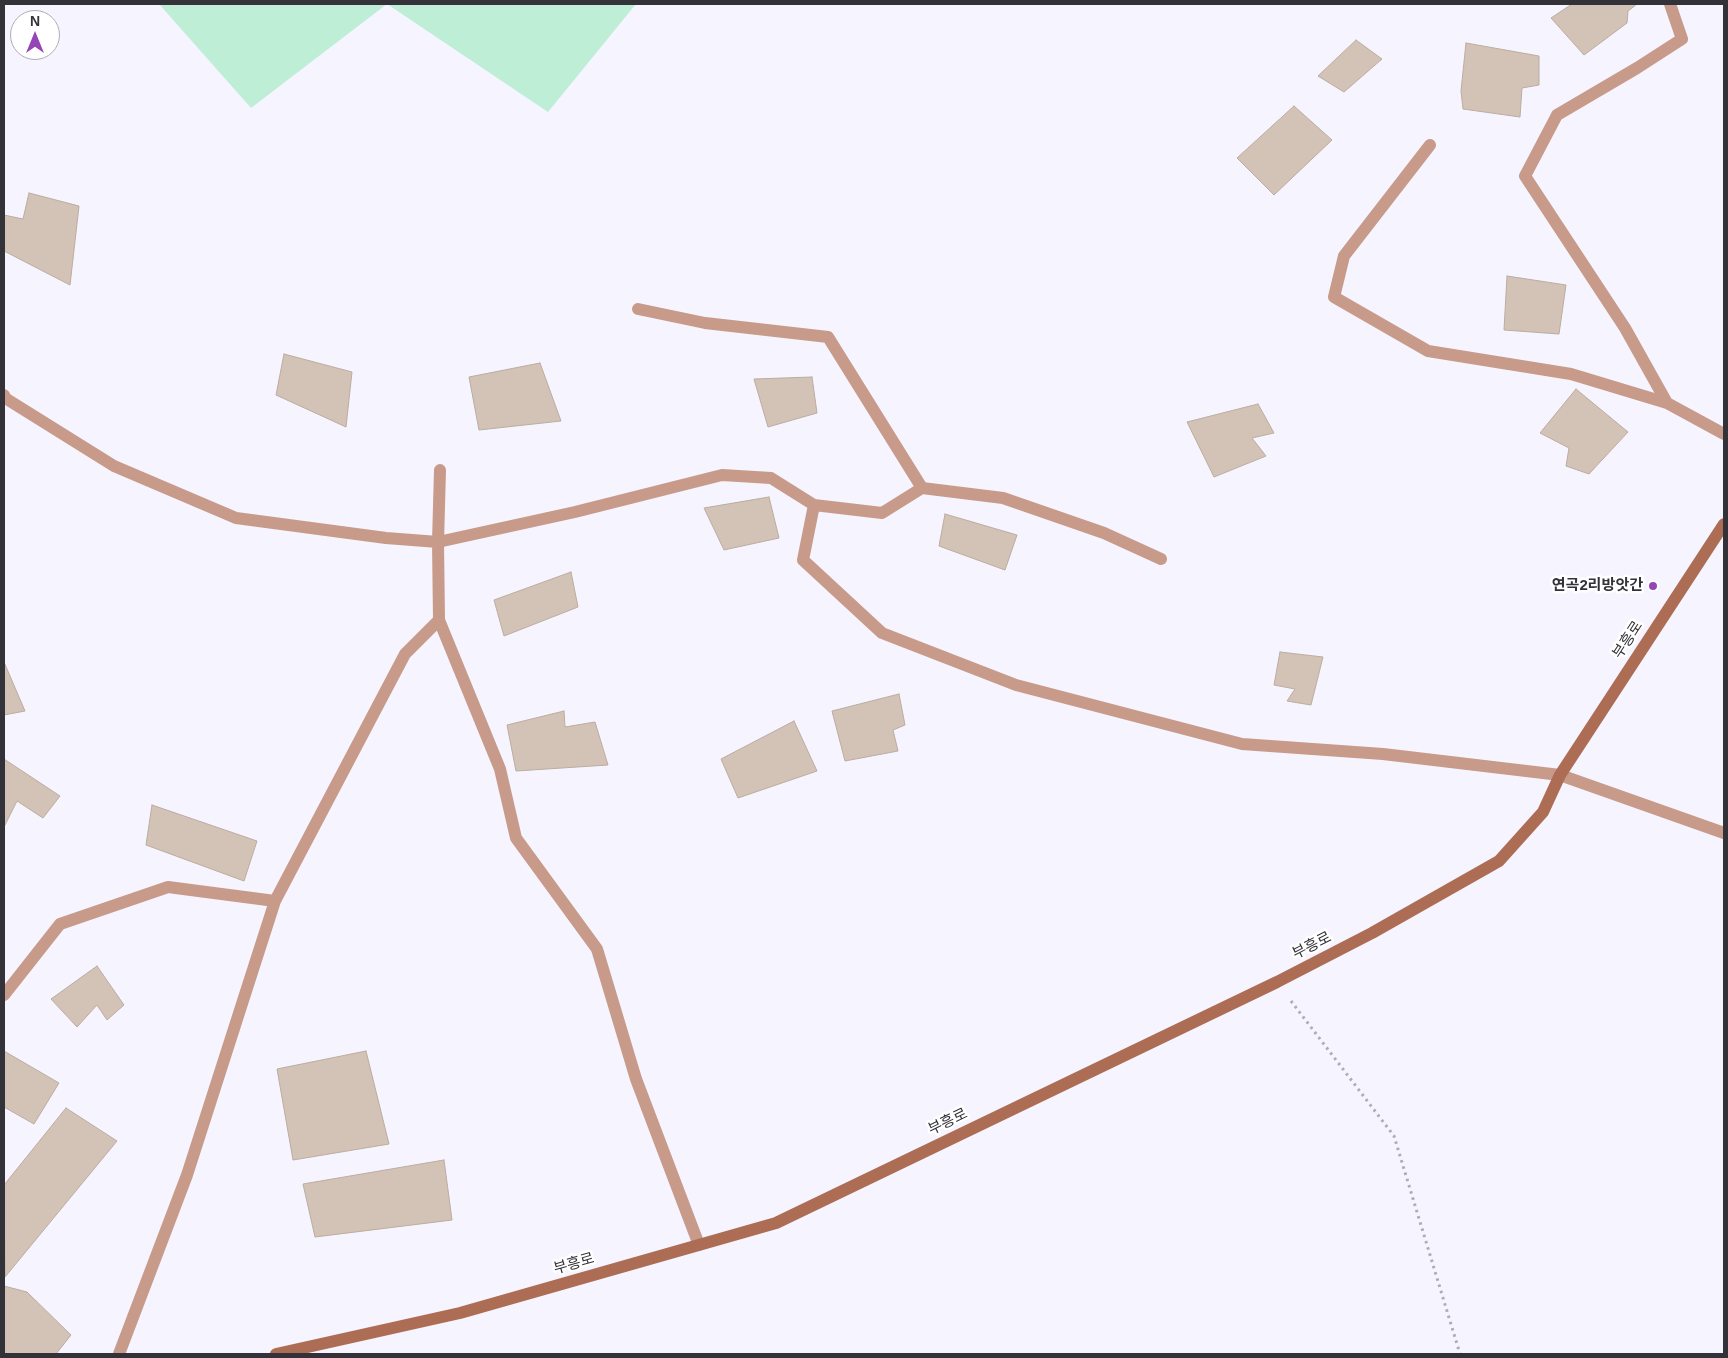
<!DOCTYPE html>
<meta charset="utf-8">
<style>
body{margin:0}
#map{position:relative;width:1728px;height:1358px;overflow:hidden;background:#f5f4ff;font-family:Helvetica,sans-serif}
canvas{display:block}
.frame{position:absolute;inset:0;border:5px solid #343239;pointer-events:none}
.north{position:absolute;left:10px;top:10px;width:50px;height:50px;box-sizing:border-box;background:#fff;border:1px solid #aeadb0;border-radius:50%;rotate:0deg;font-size:14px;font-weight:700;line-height:20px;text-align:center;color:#343239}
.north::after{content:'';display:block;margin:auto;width:18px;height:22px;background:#9445b6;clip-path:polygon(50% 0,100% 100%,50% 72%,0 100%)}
</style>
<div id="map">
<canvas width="1728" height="1358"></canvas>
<div class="frame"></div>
<div class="north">N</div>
</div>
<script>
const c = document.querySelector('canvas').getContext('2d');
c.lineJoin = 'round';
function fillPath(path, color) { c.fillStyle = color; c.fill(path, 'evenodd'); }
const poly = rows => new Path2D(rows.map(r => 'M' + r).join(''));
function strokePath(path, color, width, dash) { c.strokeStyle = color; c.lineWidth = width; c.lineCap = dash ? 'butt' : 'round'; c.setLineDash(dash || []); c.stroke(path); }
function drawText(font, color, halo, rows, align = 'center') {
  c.font = font + ' Helvetica,"Noto Sans KR",sans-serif'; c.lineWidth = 5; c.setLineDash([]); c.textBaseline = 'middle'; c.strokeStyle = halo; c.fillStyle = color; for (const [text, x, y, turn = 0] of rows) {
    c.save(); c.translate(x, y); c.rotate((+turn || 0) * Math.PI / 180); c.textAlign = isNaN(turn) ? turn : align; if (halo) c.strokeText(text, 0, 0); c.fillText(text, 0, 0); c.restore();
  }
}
fillPath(poly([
 [159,4,636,4,548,112,387,4,251,108]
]), '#beefd6');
const building = poly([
 [1572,4,1637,4,1628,11,1627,23,1584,55,1551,18,1572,4],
 [1356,40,1382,59,1344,92,1318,76,1356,40],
 [1466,43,1539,56,1539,85,1522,88,1520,117,1463,109,1461,91,1466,43],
 [1294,106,1332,140,1274,195,1237,158,1294,106],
 [29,193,79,206,70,285,4,251,4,215,23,219,29,193],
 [1507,276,1566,285,1559,334,1504,330,1507,276],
 [284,354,352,372,346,427,276,395,284,354],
 [540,363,561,421,479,430,469,377,540,363],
 [812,377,817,413,768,427,754,379,812,377],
 [1576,389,1628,432,1589,474,1566,466,1569,448,1540,433,1576,389],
 [1258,404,1274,433,1252,438,1266,456,1214,477,1187,422,1258,404],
 [769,497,779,538,724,550,704,508,769,497],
 [945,514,1017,535,1005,570,939,546,945,514],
 [571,572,578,607,504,636,494,600,571,572],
 [1280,652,1323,657,1311,705,1287,701,1295,689,1274,685,1280,652],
 [4,662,25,711,4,715,4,662],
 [899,694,905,725,893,730,898,751,845,761,832,711,899,694],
 [564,711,565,727,595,722,608,765,516,771,507,725,564,711],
 [794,721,817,771,738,798,721,759,794,721],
 [4,759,60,796,43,818,17,801,4,827,4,759],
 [152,805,257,841,244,881,146,845,152,805],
 [97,966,124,1005,107,1020,97,1005,77,1027,51,999,97,966],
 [4,1051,59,1083,34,1124,4,1107,4,1051],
 [366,1051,389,1144,293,1160,277,1069,366,1051],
 [66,1108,117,1141,5,1277,4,1185,66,1108],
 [444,1160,452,1220,315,1237,303,1184,444,1160],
 [4,1286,27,1292,71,1335,56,1354,4,1354,4,1286]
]);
fillPath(building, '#d2c3b6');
strokePath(building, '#bcaca0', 1);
strokePath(poly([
 [1291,1001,1394,1136,1460,1354]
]), '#aeacb6', 3, [2.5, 4]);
strokePath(poly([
 [638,309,705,323,828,337,922,488],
 [438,542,440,470]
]), '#c79a89', 12);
strokePath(poly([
 [1430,145,1344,256,1334,297,1428,351,1571,374,1667,403,1724,434],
 [4,395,5,398,114,466,236,518,386,538,438,542,575,512,722,475,771,478,814,505,882,513,922,488,1003,498,1104,533,1161,559],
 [1667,403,1625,328,1525,176,1557,115,1637,68,1682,39,1670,4],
 [814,505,803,560,882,633,1016,685,1242,744,1383,754,1560,775,1724,833],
 [438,542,439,620,500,769,516,838,597,949,636,1079,699,1245],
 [4,995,60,924,168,887,275,901],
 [119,1354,187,1175,275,901,405,654,439,620]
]), '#c79a89', 12);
strokePath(poly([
 [276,1354,460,1313,776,1223,1277,982,1372,933,1499,861,1543,812,1560,775,1724,524]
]), '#ad6d54', 12);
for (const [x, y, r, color] of [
 [1653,586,5,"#9445b6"]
]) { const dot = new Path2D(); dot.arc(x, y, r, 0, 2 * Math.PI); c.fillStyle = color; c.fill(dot); strokePath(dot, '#fff', 2); }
drawText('bold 15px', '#343239', '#fff', [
 ["연곡2리방앗간",1643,586]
], 'right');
drawText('15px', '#343239', '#fff', [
 ["부흥로",1628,640,-57],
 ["부흥로",1312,946,-27],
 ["부흥로",948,1122,-26],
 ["부흥로",574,1264,-16]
]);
</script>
